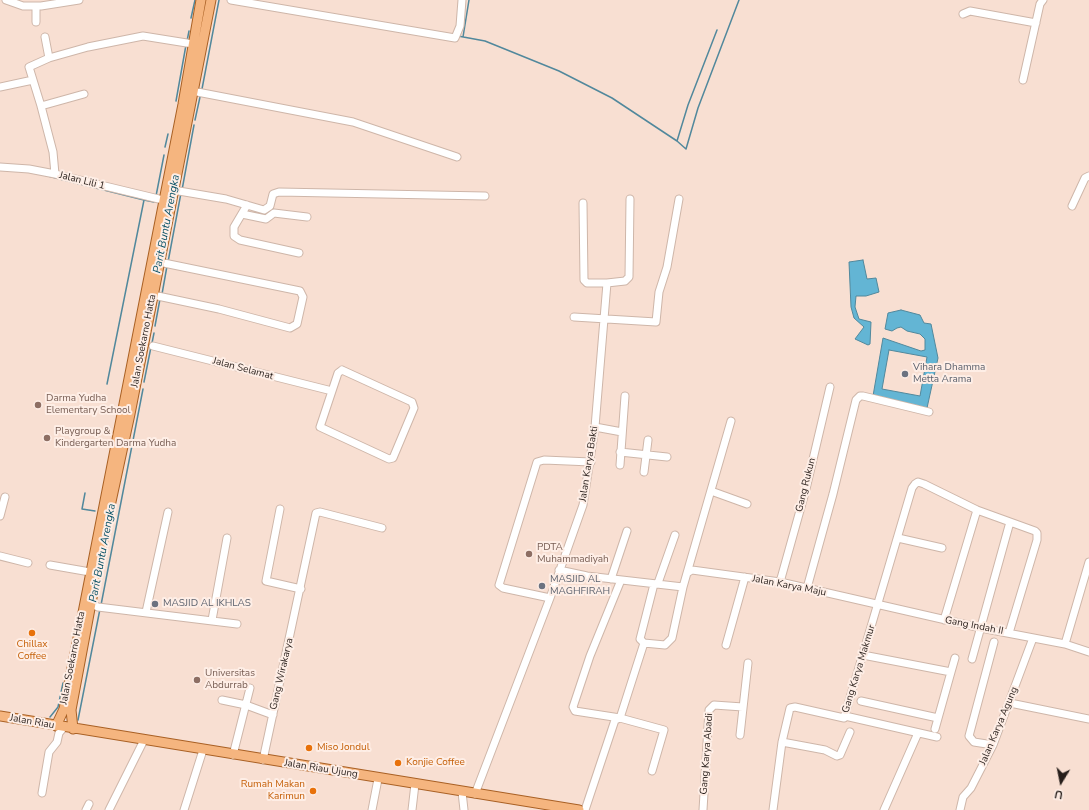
<!DOCTYPE html>
<style>
body{margin:0}
#map{position:relative;width:1089px;height:810px;overflow:hidden;background:#f8dfd2;font-family:"Nunito Sans",sans-serif}
canvas{display:block}
.north{position:absolute;left:1041px;top:762px;width:40px;height:40px;-webkit-text-stroke:3px #feeee6;paint-order:stroke;rotate:190deg;font-size:11px;font-weight:700;line-height:16px;text-align:center;color:#271e1a}
.north::after{content:'';display:block;margin:auto;width:14px;height:18px;background:#271e1a;clip-path:polygon(50% 0,100% 100%,50% 72%,0 100%)}
</style>
<div id="map">
<canvas width="1089" height="810"></canvas>
<div class="north">U</div>
</div>
<script>
const c = document.querySelector('canvas').getContext('2d');
c.lineJoin = 'round';
function fillPath(path, color) { c.fillStyle = color; c.fill(path, 'evenodd'); }
const poly = rows => new Path2D(rows.map(r => 'M' + r).join(''));
function strokePath(path, color, width, dash) { c.strokeStyle = color; c.lineWidth = width; c.lineCap = dash ? 'butt' : 'round'; c.setLineDash(dash || []); c.stroke(path); }
function drawText(font, color, halo, rows, align = 'center') {
  c.font = font + ' "Nunito Sans",sans-serif'; c.lineWidth = 4; c.setLineDash([]); c.textBaseline = 'middle'; c.strokeStyle = halo; c.fillStyle = color; for (const [text, x, y, turn = 0] of rows) {
    c.save(); c.translate(x, y); c.rotate((+turn || 0) * Math.PI / 180); c.textAlign = isNaN(turn) ? turn : align; if (halo) c.strokeText(text, 0, 0); c.fillText(text, 0, 0); c.restore();
  }
}
const water = poly([
 [863,260,867,279,876,278,879,292,866,296,856,296,855,307,859,319,871,322,870,344,868,345,855,339,864,327,854,318,851,307,849,262,863,260],
 [901,310,920,315,924,323,931,324,938,358,927,408,873,396,883,338,921,351,925,350,925,339,920,334,907,331,901,327,897,328,892,331,885,329,888,313,901,310],
 [889,350,927,357,920,396,882,389,889,350]
]);
fillPath(water, '#63b5d4');
strokePath(water, '#51889c', 1);
strokePath(poly([
 [191,18,195,0],
 [458,36,485,41,559,71,612,98,677,141,686,149,698,108,739,0],
 [463,37,469,0],
 [187,41,189,31],
 [202,89,219,0],
 [176,101,186,45],
 [195,120,200,97],
 [677,141,688,105,717,30],
 [165,147,168,134],
 [44,175,144,200],
 [182,190,194,125],
 [156,196,164,155],
 [168,262,181,193],
 [162,294,167,266],
 [155,326,160,299],
 [152,343,154,333],
 [144,382,151,347],
 [107,384,144,200,154,202,155,200],
 [85,493,82,509,95,511],
 [101,605,143,389],
 [50,717,58,707,63,683],
 [78,720,100,609]
]), '#51889c', 1.5);
const minor = poly([
 [6,0,23,6,41,6,79,0],
 [231,0,455,38,460,26,462,0],
 [36,6,36,22],
 [963,14,970,11,1036,23],
 [45,37,49,58],
 [1023,80,1040,4,1043,0],
 [0,87,33,80],
 [192,91,353,122,457,157],
 [84,94,41,106,29,67,49,58,88,47,143,36,193,44],
 [41,106,53,152,55,174],
 [0,167,29,169,55,174,163,200],
 [173,190,226,199,264,210,270,206,273,194,279,192,485,196],
 [583,203,584,280,587,283,607,283,625,281,629,277,630,199],
 [247,205,234,227,234,236,240,240,299,253],
 [1072,206,1085,178,1089,176],
 [242,214,266,219,274,213,307,217],
 [153,295,219,309,290,328,297,324,303,297,300,291,159,262],
 [574,317,656,322,659,292,667,267,679,199],
 [153,346,332,391],
 [342,370,412,402,414,408,393,458,389,459,320,427,338,373,342,370],
 [595,427,622,432],
 [620,452,667,457],
 [620,465,625,396],
 [644,472,648,440],
 [711,491,747,504],
 [280,509,266,581,301,589],
 [0,516,5,497],
 [898,538,942,548],
 [0,556,28,563],
 [50,565,90,572],
 [559,570,587,576,683,587],
 [687,573,731,421],
 [611,579,627,531],
 [621,580,590,656,573,707,575,711,620,718,644,643,665,645,672,638,683,587,687,573,692,570,780,582,981,628,1065,644,1089,652],
 [780,582,806,489,830,387],
 [658,583,675,535],
 [807,588,833,494,856,400,860,396,863,396,929,412],
 [550,598,503,588,499,585,537,462,544,460,591,462],
 [91,604,98,607,237,624],
 [146,612,168,512],
 [212,620,227,538],
 [944,620,977,510],
 [644,643,640,639,653,588],
 [1065,644,1089,562],
 [726,645,745,577],
 [868,656,951,672,935,729],
 [972,659,1010,522],
 [951,672,955,658],
 [222,700,246,705,273,715],
 [861,701,938,718],
 [1010,703,1089,719],
 [845,716,937,737],
 [740,735,748,663],
 [782,742,825,750,837,756,840,755,850,732],
 [993,745,974,742,969,736,994,642],
 [233,755,250,688],
 [263,760,316,513,320,512,382,528],
 [462,792,464,810],
 [42,793,49,752,57,742,59,733,64,727],
 [475,794,550,598,583,505,595,427,607,283],
 [86,810,89,804],
 [109,810,144,740],
 [184,810,203,750],
 [372,810,378,779],
 [412,810,415,784],
 [585,810,615,720,620,718,664,730,652,771],
 [703,810,709,710,714,705,743,707],
 [773,810,782,742,790,708,795,707,844,718,912,488,915,484,918,482,924,484,977,510,1035,531,1037,533,1037,540,1009,633],
 [884,810,918,733],
 [960,810,963,797,971,788,993,745,1033,638]
]);
const major = poly([
 [0,716,579,810],
 [56,726,64,709,183,104,201,0],
 [73,729,71,710,104,534,130,414,211,0]
]);
strokePath(minor, '#ceb6a9', 9);
strokePath(major, '#a96024', 11);
strokePath(minor, '#fff', 7);
strokePath(major, '#f5b57f', 9);
for (const [x, y, r, color] of [
 [905,374,4,"#6b7280"],
 [38,405,4,"#8d6e63"],
 [47,438,4,"#8d6e63"],
 [529,554,4,"#8d6e63"],
 [542,586,4,"#6b7280"],
 [155,604,4,"#6b7280"],
 [32,633,4,"#e8710a"],
 [197,680,4,"#8d6e63"],
 [309,748,4,"#e8710a"],
 [398,763,4,"#e8710a"],
 [313,791,4,"#e8710a"]
]) { const dot = new Path2D(); dot.arc(x, y, r, 0, 2 * Math.PI); c.fillStyle = color; c.fill(dot); strokePath(dot, '#feeee6', 1.5); }
drawText('10px', '#271e1a', '#feeee6', [
 ["Jalan Lili 1",82,181,14],
 ["Jalan Soekarno Hatta",144,341,-79],
 ["Jalan Selamat",243,369,15],
 ["Jalan Karya Bakti",589,464,-81],
 ["Gang Rukun",806,485,-76],
 ["Jalan Karya Maju",789,586,11],
 ["Gang Indah II",974,626,11],
 ["Jalan Soekarno Hatta",73,658,-79],
 ["Gang Karya Makmur",859,669,-73],
 ["Gang Wirakarya",282,674,-77],
 ["Jalan Riau",32,722,10],
 ["Jalan Karya Agung",999,726,-67],
 ["Gang Karya Abadi",707,754,-86],
 ["Jalan Riau Ujung",321,769,9]
]);
drawText('10px', '#5b616d', '#feeee6', [
 ["Vihara Dhamma",913,368],
 ["Metta Arama",913,380],
 ["MASJID AL",550,580],
 ["MAGHFIRAH",550,592],
 ["MASJID AL IKHLAS",163,604]
], 'left');
drawText('10px', '#785e54', '#feeee6', [
 ["Darma Yudha",46,399],
 ["Elementary School",46,411],
 ["Playgroup &",55,432],
 ["Kindergarten Darma Yudha",55,444],
 ["PDTA",537,548],
 ["Muhammadiyah",537,560],
 ["Universitas",205,674],
 ["Abdurrab",205,686]
], 'left');
drawText('10px', '#c56008', '#feeee6', [
 ["Chillax",32,645,"center"],
 ["Coffee",32,657,"center"],
 ["Miso Jondul",317,748],
 ["Konjie Coffee",406,763],
 ["Rumah Makan",305,785,"right"],
 ["Karimun",305,797,"right"]
], 'left');
drawText('italic 11px', '#065065', '#feeee6', [
 ["Parit Buntu Arengka",167,224,-79],
 ["Parit Buntu Arengka",103,553,-79]
]);
</script>
